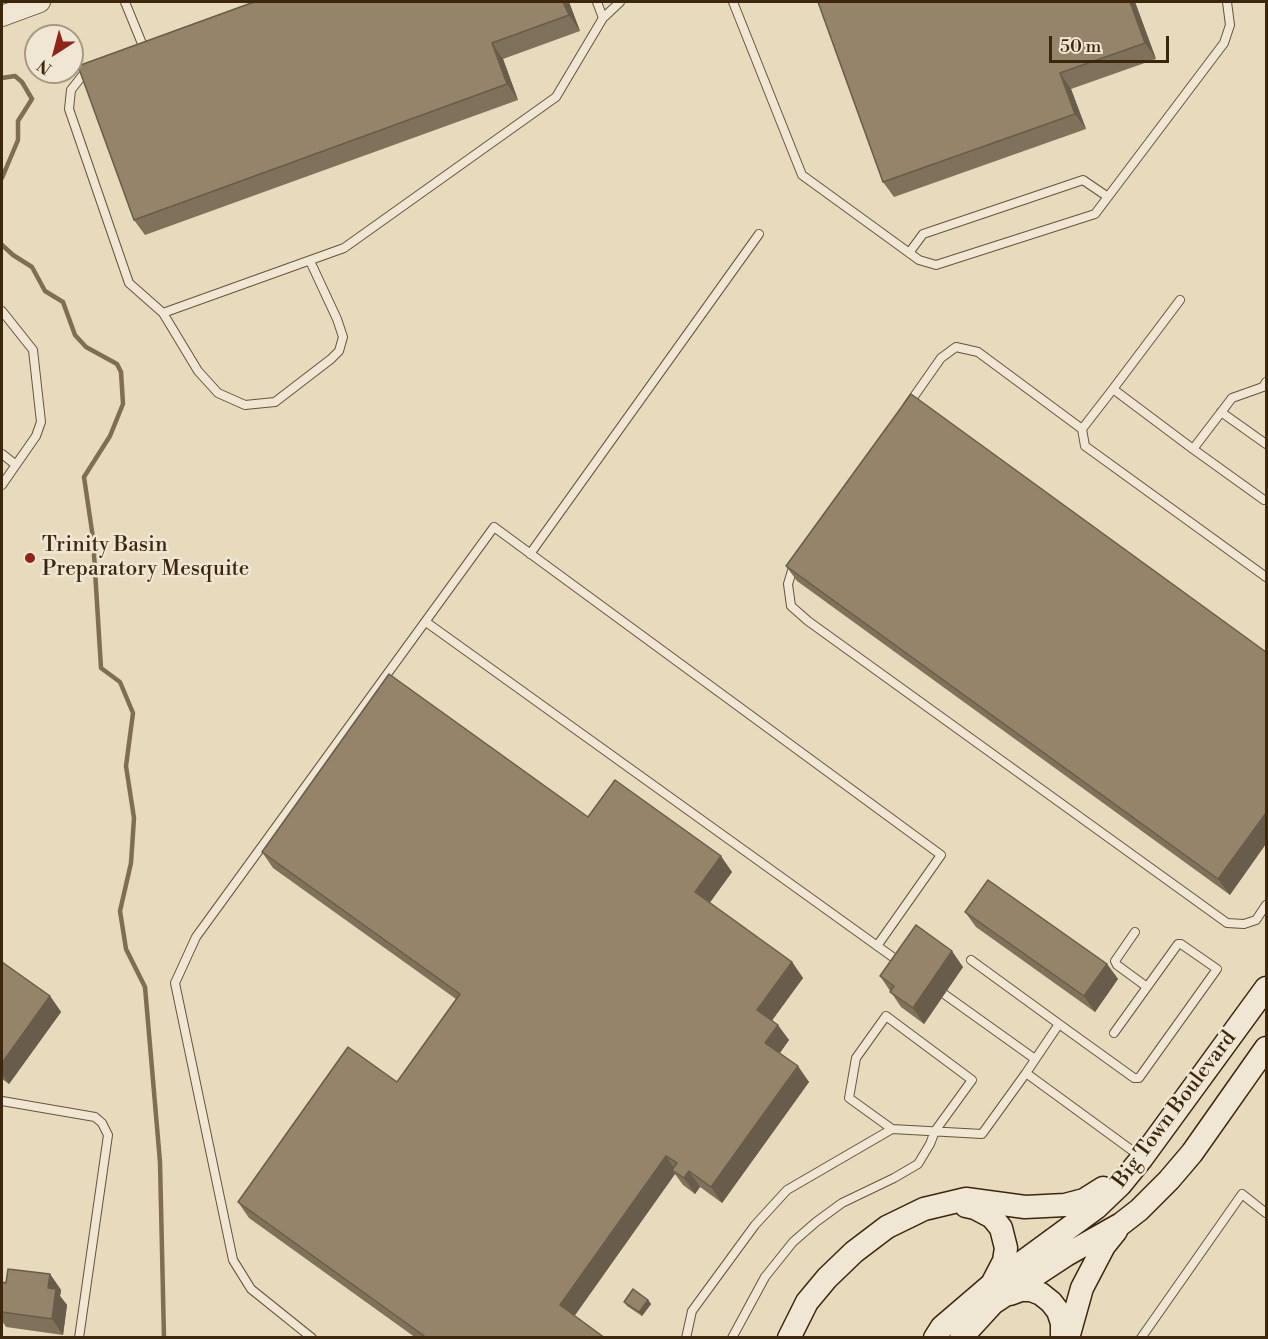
<!DOCTYPE html>
<style>
body{margin:0}
#map{position:relative;width:1268px;height:1339px;overflow:hidden;background:#e7dabd;font-family:"Libre Bodoni",serif}
canvas{display:block}
.frame{position:absolute;inset:0;border:3px solid #3c270d;pointer-events:none}
.north{position:absolute;left:24px;top:24px;width:60px;height:60px;box-sizing:border-box;background:#efe7d4;border:2px solid #a79a84;border-radius:50%;rotate:216deg;font-size:16px;font-weight:700;line-height:24px;text-align:center;color:#3c270d}
.north::after{content:'';display:block;margin:auto;width:21px;height:27px;background:#8f2418;clip-path:polygon(50% 0,100% 100%,50% 72%,0 100%)}
.scale{position:absolute;left:1049px;top:36px;width:120px;height:27px;box-sizing:border-box;border:3px solid #3c270d;border-top:0;padding-left:8px;font-size:18px;line-height:21px;white-space:nowrap;color:#3c270d;-webkit-text-stroke:4px #efe7d4;paint-order:stroke}
</style>
<div id="map">
<canvas width="1268" height="1339"></canvas>
<div class="frame"></div>
<div class="north">N</div>
<div class="scale">50 m</div>
</div>
<script>
const c = document.querySelector('canvas').getContext('2d');
c.lineJoin = 'round';
const poly = rows => new Path2D(rows.map(r => 'M' + r).join(''));
function strokePath(path, color, width, dash) { c.strokeStyle = color; c.lineWidth = width; c.lineCap = dash ? 'butt' : 'round'; c.setLineDash(dash || []); c.stroke(path); }
function fillPath(path, color) { c.fillStyle = color; c.fill(path, 'evenodd'); }
function drawText(font, color, halo, rows, align = 'center') {
  c.font = font + ' "Libre Bodoni",serif'; c.lineWidth = 5; c.setLineDash([]); c.textBaseline = 'middle'; c.strokeStyle = halo; c.fillStyle = color; for (const [text, x, y, turn = 0] of rows) {
    c.save(); c.translate(x, y); c.rotate((+turn || 0) * Math.PI / 180); c.textAlign = isNaN(turn) ? turn : align; if (halo) c.strokeText(text, 0, 0); c.fillText(text, 0, 0); c.restore();
  }
}
strokePath(poly([
 [2,78,15,76,22,82,32,99,18,121,18,140,2,178],
 [2,245,13,255,32,267,45,291,63,302,75,335,86,347,117,364,121,372,123,404,110,436,84,477,93,538,101,668,120,682,133,713,126,766,134,818,131,863,120,911,126,949,145,987,160,1162,164,1338]
]), '#806e53', 4.5);
const service = poly([
 [125,2,145,51],
 [733,2,802,175,919,260,936,265,1095,214,1224,43,1230,25,1227,2],
 [603,18,620,2],
 [90,73,82,76,71,90,69,109,129,283,163,313,344,248,556,97,603,18,597,2],
 [909,253,923,234,1083,180,1108,197],
 [1180,300,1113,389,1193,449],
 [2,311,33,350,41,422,36,436,2,485],
 [163,313,198,371,218,393,245,405,275,402,331,359,339,351,343,337,337,319,310,261],
 [1113,389,1082,429,1085,446,1266,577],
 [908,405,941,358,956,347,978,352,1082,429],
 [1221,412,1266,444],
 [2,454,16,465],
 [1264,500,1193,449,1232,398,1263,387,1266,382],
 [530,554,759,234],
 [794,564,788,584,791,606,808,621,1227,923,1244,924,1256,920,1266,905],
 [426,622,901,963],
 [1135,932,1115,961,1117,965,1147,987],
 [971,960,1059,1024,1026,1073],
 [944,994,1035,1059],
 [1059,1024,1134,1078,1139,1078,1217,969,1181,944,1178,944,1114,1033],
 [2,1101,95,1117,102,1123,108,1135,79,1338],
 [312,1338,251,1289,233,1260,175,983,196,937,494,527,941,855,877,946],
 [686,1338,692,1311,755,1225,787,1190,892,1129,982,1134,1026,1073,1141,1157],
 [732,1338,765,1277,793,1242,816,1222,842,1203,894,1178,918,1164,930,1144,935,1131,972,1080,886,1016,856,1058,849,1098,892,1129],
 [1141,1338,1242,1194,1266,1213]
]);
const tertiary = poly([
 [2,16,40,2]
]);
const secondary = poly([
 [966,1206,975,1208,992,1217,1001,1228,1006,1248,1004,1261,992,1284],
 [1010,1294,1021,1290,1031,1290,1041,1294,1051,1302,1058,1311,1062,1323,1062,1338],
 [789,1338,807,1302,827,1278,854,1252,887,1227,924,1209,966,1199,1025,1207,1065,1205,1084,1200,1103,1188],
 [935,1338,942,1327,991,1285,1096,1208,1120,1185,1142,1158,1266,988],
 [961,1338,993,1303,1066,1255,1121,1224,1139,1210,1169,1180,1192,1153,1266,1048],
 [1068,1338,1082,1288,1104,1246,1116,1231]
]);
strokePath(service, '#675439', 10);
strokePath(tertiary, '#675439', 22);
strokePath(secondary, '#3c270d', 25);
strokePath(service, '#efe7d4', 8);
strokePath(tertiary, '#efe7d4', 20);
strokePath(secondary, '#efe7d4', 22);
fillPath(poly([
 [569,2,580,31,503,59,518,100,145,235,134,220],
 [818,2,1135,2,1156,59,1071,89,1086,129,894,197,883,182],
 [786,566,1266,652,1230,895,797,581],
 [588,817,732,872,709,903,792,962,803,978,772,1020,789,1040,780,1053,809,1082,722,1203,700,1187,695,1194,683,1185,675,1174,574,1316,605,1338,416,1338,249,1218,238,1202,397,1082,456,999,273,868,262,852],
 [965,912,1107,964,1118,979,1095,1012,976,927],
 [2,962,50,996,61,1012,9,1084,2,1079],
 [963,967,924,1024,901,1007,880,976],
 [50,1274,61,1290,60,1296,67,1305,63,1335,6,1327,2,1321,2,1282,6,1283],
 [648,1300,651,1304,642,1316,627,1306,624,1302]
]), '#80725a');
fillPath(poly([
 [563,2,569,2,580,31,569,15],
 [1130,2,1135,2,1156,59,1145,43],
 [492,43,503,59,518,100,507,84],
 [1060,73,1071,89,1086,129,1075,114],
 [1266,813,1266,844,1230,895,1218,879],
 [721,856,732,872,706,908,695,892],
 [952,951,963,967,924,1024,913,1008],
 [792,962,803,978,768,1026,757,1010],
 [1107,964,1118,979,1095,1012,1084,996],
 [50,996,61,1012,9,1084,2,1074,2,1063],
 [778,1025,789,1040,776,1058,765,1043],
 [798,1066,809,1082,722,1203,711,1187],
 [666,1156,677,1172,672,1170,675,1174,571,1321,560,1305],
 [689,1171,700,1187,695,1194,684,1178],
 [50,1274,61,1290,60,1296,67,1305,63,1335,52,1319,48,1288],
 [648,1300,651,1304,642,1316,639,1312]
]), '#685c4a');
const building = poly([
 [254,2,563,2,569,15,492,43,507,84,134,220,78,66,254,2],
 [818,2,1130,2,1145,43,1060,73,1075,114,883,182,818,2],
 [911,394,1266,652,1266,813,1218,879,786,566,911,394],
 [389,674,588,817,615,780,721,856,695,892,792,962,757,1010,778,1025,765,1043,798,1066,711,1187,689,1171,684,1178,672,1170,677,1163,666,1156,560,1305,605,1338,427,1338,238,1202,348,1047,397,1082,460,994,262,852,389,674],
 [988,880,1107,964,1084,996,965,912,988,880],
 [916,925,952,951,913,1008,890,992,894,986,880,976,916,925],
 [2,962,50,996,2,1063,2,962],
 [8,1269,50,1274,48,1288,56,1289,52,1319,2,1312,2,1282,6,1283,8,1269],
 [633,1289,648,1300,639,1312,624,1302,633,1289]
]);
fillPath(building, '#958469');
strokePath(building, '#685c4a', 1.5);
for (const [x, y, r, color] of [
 [30,558,6,"#8f2418"]
]) { const dot = new Path2D(); dot.arc(x, y, r, 0, 2 * Math.PI); c.fillStyle = color; c.fill(dot); strokePath(dot, '#efe7d4', 2); }
drawText('21px', '#3c270d', '#efe7d4', [
 ["Trinity Basin",42,546],
 ["Preparatory Mesquite",42,570]
], 'left');
drawText('21px', '#3c270d', '#efe7d4', [
 ["Big Town Boulevard",1175,1110,-53]
]);
</script>
